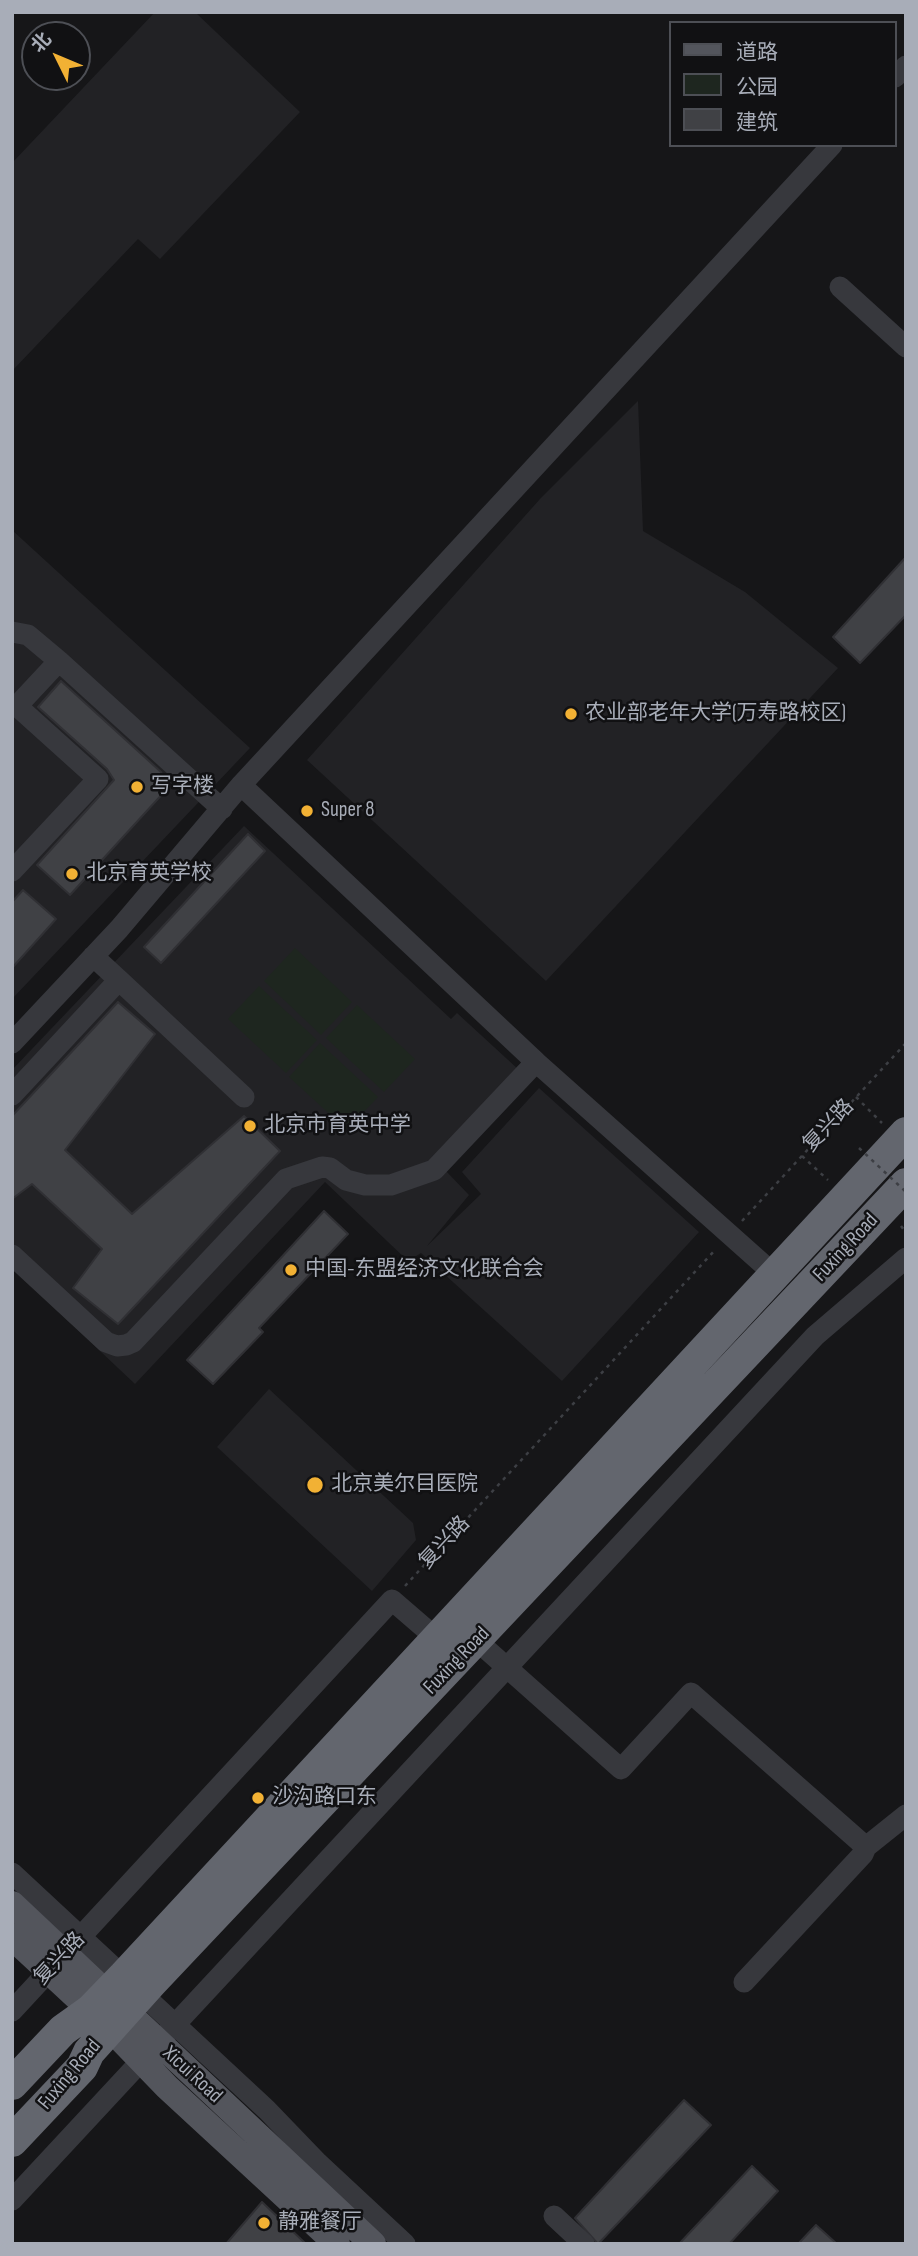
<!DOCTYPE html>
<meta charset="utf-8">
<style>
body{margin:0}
#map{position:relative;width:918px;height:2256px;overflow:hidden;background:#161618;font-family:"Sofia Sans Condensed","Noto Sans SC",sans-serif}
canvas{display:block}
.frame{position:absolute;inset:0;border:14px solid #a8adb8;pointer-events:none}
.legend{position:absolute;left:669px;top:21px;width:228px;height:126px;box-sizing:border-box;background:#111113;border:2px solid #4d4f55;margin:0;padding:9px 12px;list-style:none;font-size:21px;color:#a8adb8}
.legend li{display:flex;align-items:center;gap:14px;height:35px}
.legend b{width:35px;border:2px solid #4d4f55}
.north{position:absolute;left:21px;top:21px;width:70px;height:70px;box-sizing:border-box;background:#111113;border:2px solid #4d4f55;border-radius:50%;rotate:313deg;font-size:19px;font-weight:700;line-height:28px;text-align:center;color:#a8adb8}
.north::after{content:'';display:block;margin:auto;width:24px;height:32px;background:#f2b134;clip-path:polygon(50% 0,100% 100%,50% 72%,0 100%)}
</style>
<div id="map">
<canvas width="918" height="2256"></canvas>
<div class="frame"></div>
<ul class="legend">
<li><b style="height:9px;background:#53555c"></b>道路</li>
<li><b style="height:19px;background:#1e261f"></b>公园</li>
<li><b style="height:19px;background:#404145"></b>建筑</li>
</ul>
<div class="north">北</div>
</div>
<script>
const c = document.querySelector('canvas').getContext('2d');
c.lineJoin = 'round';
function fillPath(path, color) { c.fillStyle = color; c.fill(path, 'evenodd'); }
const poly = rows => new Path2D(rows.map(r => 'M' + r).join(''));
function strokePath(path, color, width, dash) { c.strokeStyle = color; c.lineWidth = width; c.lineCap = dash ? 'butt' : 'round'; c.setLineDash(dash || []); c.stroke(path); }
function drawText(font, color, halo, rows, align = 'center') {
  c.font = font + ' "Sofia Sans Condensed","Noto Sans SC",sans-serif'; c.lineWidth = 5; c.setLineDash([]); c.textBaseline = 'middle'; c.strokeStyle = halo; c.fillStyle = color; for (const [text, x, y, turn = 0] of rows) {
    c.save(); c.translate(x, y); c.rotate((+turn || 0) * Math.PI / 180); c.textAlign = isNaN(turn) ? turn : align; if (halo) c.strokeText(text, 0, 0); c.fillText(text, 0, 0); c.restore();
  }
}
fillPath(poly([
 [155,12,195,12,300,112,160,259,138,239,12,371,12,163],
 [638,401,643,531,745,592,838,668,546,981,307,760,540,499],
 [12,530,250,748,12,999],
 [244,826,451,1019,457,1013,531,1081,446,1171,469,1195,427,1246,481,1194,462,1172,539,1088,699,1232,562,1381,421,1253,408,1261,325,1182,135,1384,12,1268,12,1070],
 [269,1389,413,1523,416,1540,372,1591,217,1447]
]), '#222225');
fillPath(poly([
 [295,948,352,1002,321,1035,264,981],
 [259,986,317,1040,286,1073,228,1019],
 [357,1005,415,1059,384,1092,326,1038],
 [320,1043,378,1097,347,1130,289,1077]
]), '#1e261f');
const building = poly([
 [906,557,906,615,860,663,833,637,906,557],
 [61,681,161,772,166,783,166,790,70,895,37,865,114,780,107,769,38,707,61,681],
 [248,834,265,851,161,963,144,947,248,834],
 [23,890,56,919,12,968,12,902,23,890],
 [118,1002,155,1034,65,1150,132,1214,244,1116,280,1151,118,1324,73,1288,102,1249,32,1184,12,1199,12,1116,118,1002],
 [324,1211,348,1234,259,1328,263,1332,213,1384,187,1360,324,1211],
 [684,2100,711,2125,598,2244,575,2218,684,2100],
 [752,2166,778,2191,729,2244,679,2244,752,2166],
 [262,2202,306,2244,226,2244,262,2202],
 [816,2225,837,2244,798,2244,816,2225]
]);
fillPath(building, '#404145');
strokePath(building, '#303034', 2);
strokePath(poly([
 [856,1097,882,1123],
 [802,1156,828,1180],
 [742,1221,906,1043],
 [901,1226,906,1233],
 [405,1586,716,1249]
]), '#3d3f44', 2.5, [3.5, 5]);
strokePath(poly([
 [895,77,906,66],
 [840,287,906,347],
 [12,632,28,635,59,661,17,706,98,779,12,871],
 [59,661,222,809],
 [241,785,536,1062,774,1274],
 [119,980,244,1097],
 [12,1043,119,929,241,785,832,145],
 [12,1095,119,980,93,956],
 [12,1255,106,1342,117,1346,126,1345,133,1342,286,1179,322,1167,330,1168,346,1180,365,1185,391,1185,434,1170,536,1062],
 [12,1873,267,2110,318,2163,405,2244],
 [744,1982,863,1854,866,1847,906,1815],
 [12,2011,392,1600,436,1638,476,1640,621,1769,691,1693,866,1847],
 [12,2200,815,1336,906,1258],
 [554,2216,584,2244]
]), '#37383d', 21);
strokePath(poly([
 [12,1904,373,2244],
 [12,1937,110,2028,167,2087,337,2244]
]), '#53555c', 26);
strokePath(poly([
 [12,2084,63,2030,91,2010,124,1976,906,1133],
 [12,2141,82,2067,89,2052,151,1983,906,1184]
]), '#63666e', 32);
strokePath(poly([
 [859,1148,906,1192]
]), '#3d3f44', 2.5, [3.5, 5]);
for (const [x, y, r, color] of [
 [571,714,7,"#f2b134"],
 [137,787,7,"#f2b134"],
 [307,811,7,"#f2b134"],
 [72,874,7,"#f2b134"],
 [250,1126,7,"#f2b134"],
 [291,1270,7,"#f2b134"],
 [315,1485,9,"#f2b134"],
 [258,1798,7,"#f2b134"],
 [264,2223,7,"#f2b134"]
]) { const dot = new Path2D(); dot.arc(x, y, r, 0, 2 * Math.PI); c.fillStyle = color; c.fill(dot); strokePath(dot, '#111113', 2.5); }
drawText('21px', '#a8adb8', '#111113', [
 ["农业部老年大学(万寿路校区)",585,714],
 ["写字楼",151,787],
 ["Super 8",321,811],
 ["北京育英学校",86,874],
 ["北京市育英中学",264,1126],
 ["中国-东盟经济文化联合会",305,1270],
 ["北京美尔目医院",331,1485],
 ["沙沟路口东",272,1798],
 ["静雅餐厅",278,2223]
], 'left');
drawText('21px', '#a8adb8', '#111113', [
 ["复兴路",829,1126,-47],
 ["Fuxing Road",846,1248,-47],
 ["复兴路",445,1543,-47],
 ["Fuxing Road",457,1661,-46],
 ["复兴路",60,1959,-47],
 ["Fuxing Road",70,2075,-50],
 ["Xicui Road",192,2075,43]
]);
</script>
